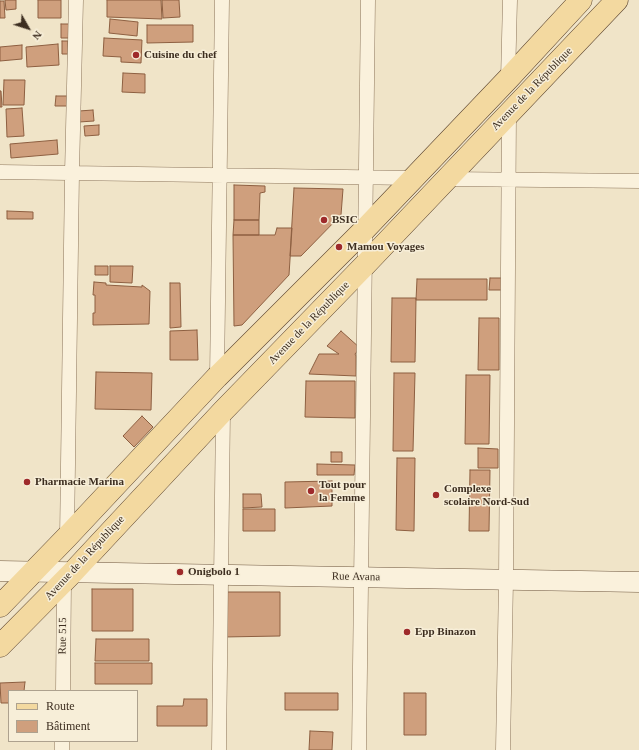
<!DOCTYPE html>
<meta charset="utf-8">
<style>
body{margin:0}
#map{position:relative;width:639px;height:750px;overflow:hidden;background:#f0e4c8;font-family:Georgia,serif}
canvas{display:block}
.legend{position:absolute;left:8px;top:690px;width:130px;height:52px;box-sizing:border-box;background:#f7eed8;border:1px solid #ada18e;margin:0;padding:5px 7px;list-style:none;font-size:12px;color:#3d2e20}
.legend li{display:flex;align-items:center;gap:8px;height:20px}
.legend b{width:20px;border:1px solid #ada18e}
.north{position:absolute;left:8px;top:8px;width:40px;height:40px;-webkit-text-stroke:3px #f7eed8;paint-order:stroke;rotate:129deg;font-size:11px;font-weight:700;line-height:16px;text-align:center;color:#3d2e20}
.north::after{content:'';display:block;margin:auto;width:14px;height:18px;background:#3d2e20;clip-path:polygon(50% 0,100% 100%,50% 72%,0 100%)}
</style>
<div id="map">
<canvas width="639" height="750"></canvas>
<ul class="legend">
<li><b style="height:5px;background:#f3d9a0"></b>Route</li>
<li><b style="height:11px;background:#cf9f7d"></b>Bâtiment</li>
</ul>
<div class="north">N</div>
</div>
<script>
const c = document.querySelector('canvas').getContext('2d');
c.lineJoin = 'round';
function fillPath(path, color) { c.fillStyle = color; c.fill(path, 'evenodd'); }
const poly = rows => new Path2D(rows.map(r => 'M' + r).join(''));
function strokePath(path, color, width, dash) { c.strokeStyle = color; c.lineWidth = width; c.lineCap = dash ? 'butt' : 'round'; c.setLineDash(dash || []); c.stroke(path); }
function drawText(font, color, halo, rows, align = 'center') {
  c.font = font + ' Georgia,serif'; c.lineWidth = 3; c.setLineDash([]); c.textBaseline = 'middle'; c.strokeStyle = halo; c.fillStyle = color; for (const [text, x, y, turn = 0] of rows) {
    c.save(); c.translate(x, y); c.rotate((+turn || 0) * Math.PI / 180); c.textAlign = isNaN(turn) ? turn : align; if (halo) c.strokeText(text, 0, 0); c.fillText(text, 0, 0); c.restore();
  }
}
const building = poly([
 [5,0,16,0,16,9,6,10,5,0],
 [38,0,61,0,61,18,38,18,38,0],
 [107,0,161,0,162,19,107,17,107,0],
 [162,0,179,0,180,17,163,18,162,0],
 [0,1,4,1,5,18,0,18,0,1],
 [110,19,138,22,137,36,109,33,110,19],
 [61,24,69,24,69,38,61,38,61,24],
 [147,25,193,25,193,42,147,43,147,25],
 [104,38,142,40,141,63,121,62,121,57,103,56,104,38],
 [62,41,68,41,68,54,62,54,62,41],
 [58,44,59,65,27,67,26,47,58,44],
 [22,45,22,59,0,61,0,47,22,45],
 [123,73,145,74,145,93,122,92,123,73],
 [4,80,25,80,24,105,3,105,4,80],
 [0,91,1,91,2,107,0,107,0,91],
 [56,96,67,96,67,106,55,106,56,96],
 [22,108,24,136,7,137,6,109,22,108],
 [93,110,94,121,79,122,79,111,93,110],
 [99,125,99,135,85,136,84,126,99,125],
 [57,140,58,154,11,158,10,144,57,140],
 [234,185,265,186,265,192,260,193,259,220,234,220,234,185],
 [294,188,343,189,341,215,301,256,290,256,294,188],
 [7,211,33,212,33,219,7,219,7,211],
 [234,220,259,220,259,235,233,235,234,220],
 [277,228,292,228,289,275,242,325,234,326,233,235,275,235,277,228],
 [95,266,108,266,108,275,95,275,95,266],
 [110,266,133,266,132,283,110,282,110,266],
 [490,278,503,278,502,290,489,290,490,278],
 [417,279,487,279,487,300,416,300,417,279],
 [94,282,106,283,106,285,142,287,142,285,150,291,149,324,93,325,93,313,95,313,95,295,93,295,94,282],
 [170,283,180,283,181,327,170,328,170,283],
 [392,298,416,298,415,362,391,362,392,298],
 [479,318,499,318,499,370,478,370,479,318],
 [197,330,198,360,170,360,170,331,197,330],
 [341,331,360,348,355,354,356,356,356,376,309,374,319,354,339,354,327,346,341,331],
 [96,372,152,373,151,410,95,409,96,372],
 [394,373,415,373,413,451,393,451,394,373],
 [466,375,490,375,489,444,465,444,466,375],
 [306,381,355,381,355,418,305,417,306,381],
 [142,416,153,427,134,447,123,436,142,416],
 [478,448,498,449,498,468,478,468,478,448],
 [331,452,342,452,342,462,331,462,331,452],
 [397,458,415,458,414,531,396,530,397,458],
 [317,464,355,465,354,475,317,475,317,464],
 [470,470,490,470,489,531,469,531,470,470],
 [332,481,332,506,285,508,285,482,332,481],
 [243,494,261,494,262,507,243,508,243,494],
 [243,509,275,509,275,531,243,531,243,509],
 [92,589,133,589,133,631,92,631,92,589],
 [223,592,280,592,280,636,223,637,223,592],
 [96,639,149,639,149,661,95,661,96,639],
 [95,663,152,663,152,684,95,684,95,663],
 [25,682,24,691,9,691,9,703,1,703,0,683,25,682],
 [285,693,338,693,338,710,285,710,285,693],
 [404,693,426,693,426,735,404,735,404,693],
 [184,699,207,699,207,726,157,726,157,706,183,706,184,699],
 [310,731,333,732,332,750,309,750,310,731]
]);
fillPath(building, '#cf9f7d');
strokePath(building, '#8d5f41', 1);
const street = poly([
 [508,79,510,0],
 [0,172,414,178],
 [447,179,639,181],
 [217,377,222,0],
 [67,537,72,173,76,0],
 [63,691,64,581],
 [62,750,62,741],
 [219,750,223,411],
 [359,750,368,0],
 [503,750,506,580,509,112]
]);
const secondary = poly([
 [0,571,639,582]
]);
const primary = poly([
 [0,606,67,537,217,377,364,230,508,79,581,0],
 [0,646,73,572,223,411,364,266,617,0]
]);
strokePath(street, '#8d765c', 15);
strokePath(secondary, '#6f573f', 21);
strokePath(primary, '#5b4430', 23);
strokePath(street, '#faf1dc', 14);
strokePath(secondary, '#faf1dc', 20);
strokePath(primary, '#f3d9a0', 22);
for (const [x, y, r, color] of [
 [136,55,4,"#9e2a2b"],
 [324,220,4,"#9e2a2b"],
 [339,247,4,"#9e2a2b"],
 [27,482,4,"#9e2a2b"],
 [311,491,4,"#9e2a2b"],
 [436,495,4,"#9e2a2b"],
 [180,572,4,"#9e2a2b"],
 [407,632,4,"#9e2a2b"]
]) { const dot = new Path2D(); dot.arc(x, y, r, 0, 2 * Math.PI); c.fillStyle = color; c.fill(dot); strokePath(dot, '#f7eed8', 1.5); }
drawText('bold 11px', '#3d2e20', '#f7eed8', [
 ["Cuisine du chef",144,55],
 ["BSIC",332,220],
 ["Mamou Voyages",347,247],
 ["Pharmacie Marina",35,482],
 ["Tout pour",319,485],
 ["la Femme",319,498],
 ["Complexe",444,489],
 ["scolaire Nord-Sud",444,502],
 ["Onigbolo 1",188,572],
 ["Epp Binazon",415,632]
], 'left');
drawText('11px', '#3d2e20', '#f7eed8', [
 ["Avenue de la République",532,89,-46],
 ["Avenue de la République",309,323,-46],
 ["Avenue de la République",85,558,-47],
 ["Rue Avana",356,577,1],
 ["Rue 515",63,636,-89]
]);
</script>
